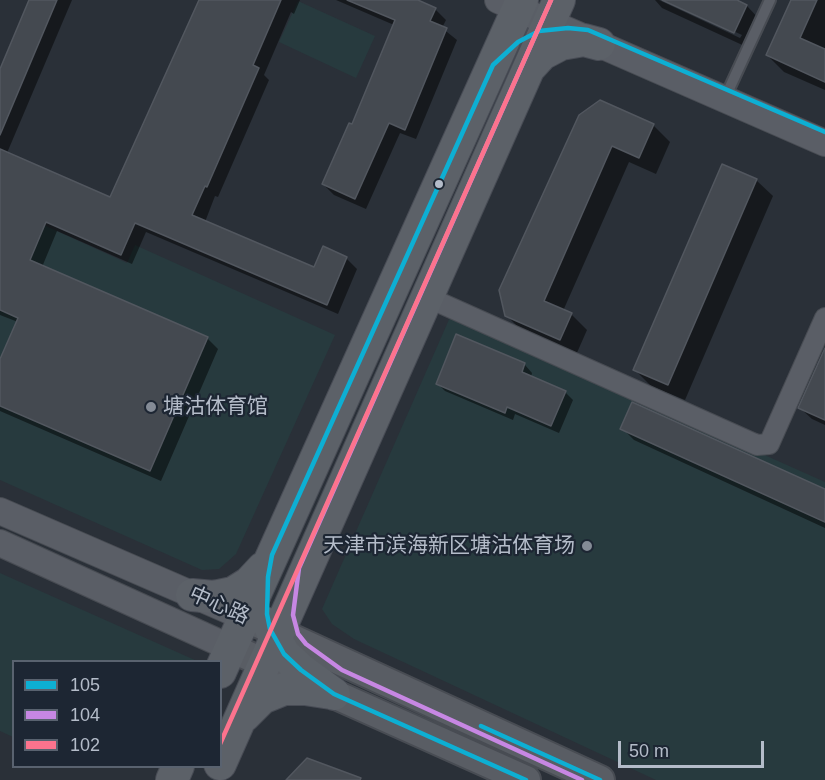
<!DOCTYPE html>
<meta charset="utf-8">
<style>
body{margin:0}
#map{position:relative;width:825px;height:780px;overflow:hidden;background:#2a3038;font-family:Arial,sans-serif}
canvas{display:block}
.legend{position:absolute;left:12px;top:660px;width:210px;height:108px;box-sizing:border-box;background:#1d2633;border:2px solid #59626f;margin:0;padding:8px 10px;list-style:none;font-size:18px;color:#b4bcc9}
.legend li{display:flex;align-items:center;gap:12px;height:30px}
.legend b{width:30px;border:2px solid #59626f}
.scale{position:absolute;left:618px;top:741px;width:146px;height:27px;box-sizing:border-box;border:3px solid #b4bcc9;border-top:0;padding-left:8px;font-size:18px;line-height:21px;white-space:nowrap;color:#b4bcc9;-webkit-text-stroke:4px #1d2633;paint-order:stroke}
</style>
<div id="map">
<canvas width="825" height="780"></canvas>
<ul class="legend">
<li><b style="height:8px;background:#0dafd3"></b>105</li>
<li><b style="height:8px;background:#c787e3"></b>104</li>
<li><b style="height:8px;background:#fc738d"></b>102</li>
</ul>
<div class="scale">50 m</div>
</div>
<script>
const c = document.querySelector('canvas').getContext('2d');
c.lineJoin = 'round';
function fillPath(path, color) { c.fillStyle = color; c.fill(path, 'evenodd'); }
const poly = rows => new Path2D(rows.map(r => 'M' + r).join(''));
function strokePath(path, color, width, dash) { c.strokeStyle = color; c.lineWidth = width; c.lineCap = dash ? 'butt' : 'round'; c.setLineDash(dash || []); c.stroke(path); }
function drawText(font, color, halo, rows, align = 'center') {
  c.font = font + ' Arial,"Noto Sans SC",sans-serif'; c.lineWidth = 4.5; c.setLineDash([]); c.textBaseline = 'middle'; c.strokeStyle = halo; c.fillStyle = color; for (const [text, x, y, turn = 0] of rows) {
    c.save(); c.translate(x, y); c.rotate((+turn || 0) * Math.PI / 180); c.textAlign = isNaN(turn) ? turn : align; if (halo) c.strokeText(text, 0, 0); c.fillText(text, 0, 0); c.restore();
  }
}
fillPath(poly([
 [298,1,375,36,356,78,279,42],
 [0,205,127,263,135,245,335,335,236,554,219,569,202,570,0,480],
 [451,315,825,482,825,780,656,780,354,639,332,624,322,609],
 [0,573,197,661,14,662,13,737,0,731]
]), '#273a3e');
fillPath(poly([
 [31,0,72,0,7,153,110,199,200,0,300,0,294,14,291,12,264,75,269,80,218,197,215,196,205,222,315,269,346,258,357,269,338,314,146,232,132,264,57,231,42,267,207,338,218,349,161,481,0,411,0,363,18,322,0,315,0,71],
 [336,0,414,0,435,9,446,20,442,28,457,40,416,139,400,133,366,209,334,195,323,184,352,126,394,25],
 [655,0,659,0,740,38,742,35,666,0,733,0,747,6,763,23,751,49,662,8],
 [792,0,825,0,825,90,784,72,767,55],
 [580,116,653,125,670,142,656,174,629,162,563,311,571,314,587,330,576,355,523,332,506,315],
 [756,180,773,196,685,400,651,386,635,370],
 [457,336,525,365,532,373,531,377,566,393,573,400,559,433,515,414,513,420,445,391,437,383],
 [825,351,825,425,812,419,800,408],
 [622,428,825,491,825,528,634,440]
]), '#0007');
const building = poly([
 [29,0,57,0,0,135,0,69,29,0],
 [199,0,281,0,253,65,259,68,207,187,205,186,192,215,314,267,323,246,347,257,327,305,135,223,121,255,46,222,30,260,208,337,150,471,0,406,0,359,18,318,0,310,0,149,110,197,199,0],
 [347,0,418,0,436,8,430,21,447,28,405,130,389,123,355,199,322,184,349,123,352,124,395,20,347,0],
 [662,0,737,0,747,5,734,33,662,0],
 [791,0,817,0,800,38,825,49,825,82,766,55,791,0],
 [600,100,654,124,639,158,612,146,544,301,572,313,560,340,505,316,499,290,579,115,600,100],
 [722,164,757,179,668,385,633,370,722,164],
 [456,334,525,363,522,372,566,391,551,426,507,407,505,413,436,384,456,334],
 [825,348,825,420,798,408,825,348],
 [632,402,825,489,825,522,620,429,632,402],
 [307,758,361,778,360,780,286,780,307,758]
]);
fillPath(building, '#444950');
strokePath(building, '#52575f', 1.5);
const service = poly([
 [724,100,770,0]
]);
const minor = poly([
 [427,297,757,445,769,444,825,318]
]);
const tertiary = poly([
 [498,0,825,143],
 [0,511,244,617],
 [0,543,231,648]
]);
const secondary = poly([
 [258,623,600,780],
 [231,648,526,780]
]);
const primary = poly([
 [531,66,542,54,561,44,584,40,599,44],
 [192,595,214,597,233,593,249,583,263,568],
 [269,624,276,640,284,654,301,670,334,694],
 [220,672,522,0],
 [244,716,262,698,284,689,305,689,331,693],
 [220,764,559,0],
 [172,780,178,766]
]);
strokePath(service, '#484c53', 14);
strokePath(minor, '#484c53', 22);
strokePath(tertiary, '#484c53', 28);
strokePath(secondary, '#484c53', 32);
strokePath(primary, '#484c55', 34);
strokePath(service, '#5a5e66', 10);
strokePath(minor, '#5a5e66', 20);
strokePath(tertiary, '#5a5e66', 26);
strokePath(secondary, '#595d64', 28);
strokePath(primary, '#5c6168', 32);
strokePath(poly([
 [481,726,600,780],
 [526,780,334,694,301,670,284,654,270,629,267,614,268,577,272,555,493,65,518,42,539,31,568,28,588,30,825,132]
]), '#0dafd3', 4.5);
strokePath(poly([
 [551,0,299,568,293,615,298,634,306,644,342,670,582,780]
]), '#c787e3', 4.5);
strokePath(poly([
 [220,744,551,0]
]), '#fc738d', 4.5);
for (const [x, y, r, color] of [
 [439,184,5,"#b4bcc9"],
 [151,407,6,"#848b96"],
 [587,546,6,"#848b96"]
]) { const dot = new Path2D(); dot.arc(x, y, r, 0, 2 * Math.PI); c.fillStyle = color; c.fill(dot); strokePath(dot, '#1d2633', 2); }
drawText('21px', '#b4bcc9', '#1d2633', [
 ["塘沽体育馆",163,407],
 ["天津市滨海新区塘沽体育场",575,546,"right"]
], 'left');
drawText('21px', '#b4bcc9', '#1d2633', [
 ["中心路",219,606,24]
]);
</script>
